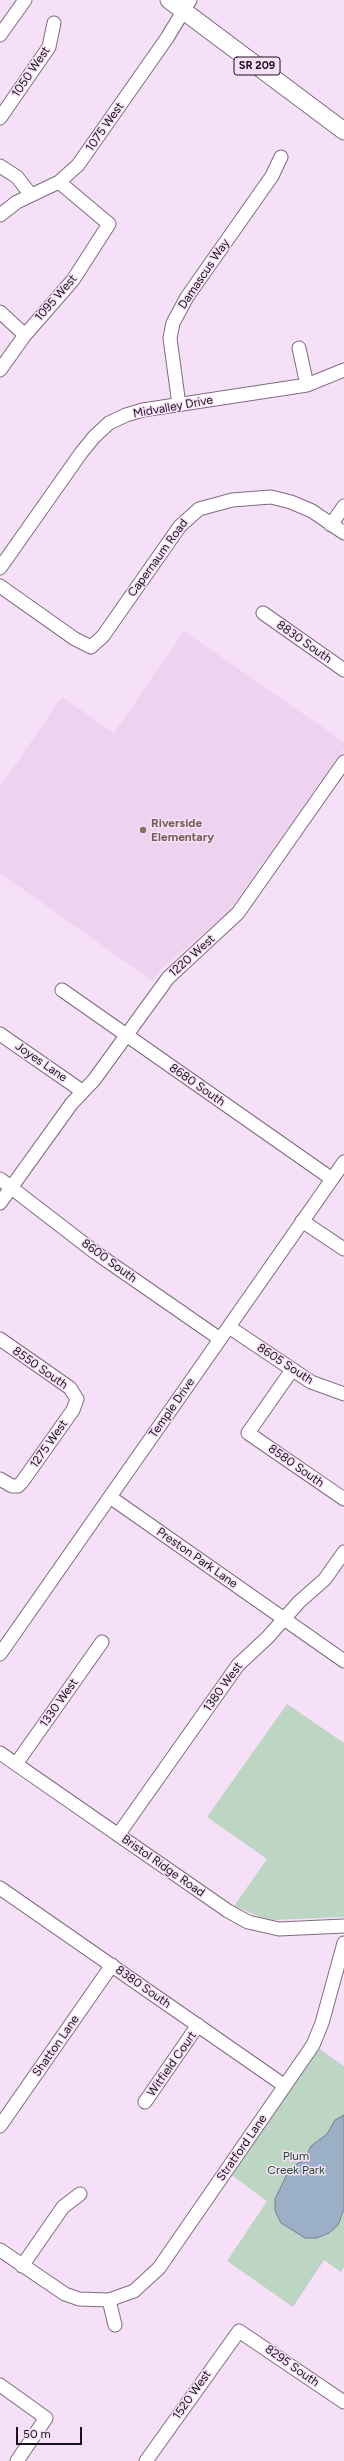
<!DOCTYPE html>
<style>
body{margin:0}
#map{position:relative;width:344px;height:2461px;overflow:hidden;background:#f6e0f8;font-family:Figtree,sans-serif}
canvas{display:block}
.scale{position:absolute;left:16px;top:2427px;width:66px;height:18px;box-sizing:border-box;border:2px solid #1a121b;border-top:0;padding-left:5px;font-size:12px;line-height:14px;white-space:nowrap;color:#1a121b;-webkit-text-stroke:3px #f6e0f8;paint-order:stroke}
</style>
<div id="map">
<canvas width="344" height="2461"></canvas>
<div class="scale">50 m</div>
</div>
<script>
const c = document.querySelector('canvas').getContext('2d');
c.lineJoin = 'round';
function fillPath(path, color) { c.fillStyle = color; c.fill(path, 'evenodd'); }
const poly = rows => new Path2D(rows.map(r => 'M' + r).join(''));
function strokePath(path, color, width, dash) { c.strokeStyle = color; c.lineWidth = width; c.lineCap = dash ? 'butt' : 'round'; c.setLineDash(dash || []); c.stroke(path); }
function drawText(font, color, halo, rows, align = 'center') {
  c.font = font + ' Figtree,sans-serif'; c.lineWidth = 3; c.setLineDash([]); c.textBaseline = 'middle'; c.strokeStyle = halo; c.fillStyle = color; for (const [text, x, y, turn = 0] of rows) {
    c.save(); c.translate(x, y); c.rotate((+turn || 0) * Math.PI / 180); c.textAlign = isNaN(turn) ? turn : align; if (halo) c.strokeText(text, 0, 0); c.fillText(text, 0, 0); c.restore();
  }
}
fillPath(poly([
 [184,631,344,742,344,749,228,913,163,967,152,981,0,873,0,787,62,697,114,733]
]), '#eed3f0');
fillPath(poly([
 [287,1704,344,1743,344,1917,273,1920,260,1917,234,1906,267,1859,207,1817],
 [318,2048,344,2066,344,2267,341,2272,324,2260,293,2307,227,2261,267,2201,230,2174]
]), '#bdd6c3');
const water = poly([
 [344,2115,344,2209,338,2225,329,2233,317,2238,305,2238,281,2223,275,2211,275,2199,288,2172,295,2165,304,2160,311,2146,327,2134,335,2120,344,2115]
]);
fillPath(water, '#9bb0c7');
strokePath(water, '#748193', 1);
const minor = poly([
 [0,35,25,0],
 [0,118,49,47,54,23],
 [0,166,17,177,31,195],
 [0,215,17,202,59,182,78,165,167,38,190,0],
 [0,312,25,335],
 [299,348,307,385],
 [0,370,25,335,73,280,109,224,59,182],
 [179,405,170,338,173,323,187,297,272,176,281,157],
 [331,525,344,506],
 [0,568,81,453,94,437,109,423,126,415,143,410,307,385,344,370],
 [0,586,75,639,91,647,103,636,180,526,199,509,232,500,271,497,291,502,312,511,344,533],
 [263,613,344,670],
 [62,990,332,1179],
 [0,1034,82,1091],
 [0,1179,96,1253,220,1339],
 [0,1203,72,1103,94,1080,168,978,238,913,344,762],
 [302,1221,344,1249],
 [229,1327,311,1382,344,1394],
 [0,1339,70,1388,77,1399,73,1410,22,1482,18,1486,12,1486,0,1479],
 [292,1370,248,1433,344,1499],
 [110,1497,344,1661],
 [0,1654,344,1162],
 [0,1753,228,1911,248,1922,279,1929,344,1926],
 [16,1764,102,1642],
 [118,1835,238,1665,268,1637,299,1602,325,1579,344,1552],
 [0,1888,285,2086],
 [145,2102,198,2025],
 [0,2126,112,1965],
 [0,2250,65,2294,79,2299,109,2300],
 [22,2266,63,2207,80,2194],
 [115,2325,109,2300,134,2291,159,2268,313,2045,322,2023,344,1943],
 [0,2385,46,2418,17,2461],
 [146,2461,239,2331,344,2402]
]);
const major = poly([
 [169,0,344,131]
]);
strokePath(minor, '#7f6b80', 15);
strokePath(major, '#7f6b80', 19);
strokePath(minor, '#fff', 13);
strokePath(major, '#fff', 17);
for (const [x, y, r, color] of [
 [143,830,4,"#8d6e63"]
]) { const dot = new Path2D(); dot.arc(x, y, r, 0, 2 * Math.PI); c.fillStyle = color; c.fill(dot); strokePath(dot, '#f6e0f8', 1.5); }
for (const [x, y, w] of [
 [257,66,46]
]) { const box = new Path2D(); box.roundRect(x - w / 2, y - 9, w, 18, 3); c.fillStyle = '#f6e0f8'; c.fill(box); strokePath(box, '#1a121b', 1); }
drawText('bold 11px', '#1a121b', null, [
 ["SR 209",257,66]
]);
drawText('12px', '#1a121b', '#f6e0f8', [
 ["1050 West",31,72,-56],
 ["1075 West",105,127,-55],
 ["Damascus Way",204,274,-56],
 ["1095 West",56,298,-49],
 ["Midvalley Drive",173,407,-10],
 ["Capernaum Road",158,558,-54],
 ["8830 South",304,642,35],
 ["1220 West",192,956,-42],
 ["Joyes Lane",41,1062,35],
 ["8680 South",197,1085,35],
 ["8600 South",109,1261,36],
 ["8605 South",285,1364,33],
 ["8550 South",40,1368,35],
 ["Temple Drive",172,1408,-55],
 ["1275 West",49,1444,-55],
 ["8580 South",296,1466,35],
 ["Preston Park Lane",197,1558,35],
 ["1380 West",223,1687,-54],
 ["1330 West",59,1703,-55],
 ["Bristol Ridge Road",163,1866,35],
 ["8380 South",143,1987,35],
 ["Shatton Lane",56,2046,-55],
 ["Witfield Court",172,2064,-55],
 ["Stratford Lane",242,2148,-55],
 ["8295 South",292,2366,35],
 ["1520 West",192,2395,-55]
]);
drawText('bold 12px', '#785e54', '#f6e0f8', [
 ["Riverside",151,823],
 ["Elementary",151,837]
], 'left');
drawText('12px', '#224e30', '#f6e0f8', [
 ["Plum",296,2156],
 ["Creek Park",296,2170]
]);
</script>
